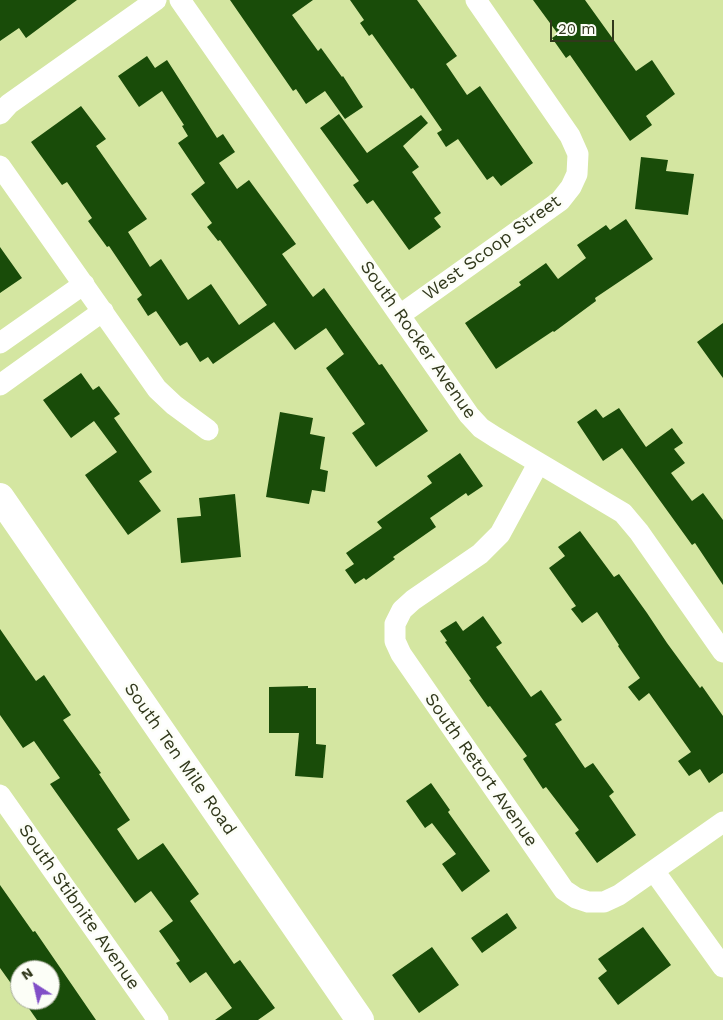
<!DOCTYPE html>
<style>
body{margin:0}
#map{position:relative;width:723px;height:1020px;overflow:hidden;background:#d4e6a1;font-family:"Work Sans",sans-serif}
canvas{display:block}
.north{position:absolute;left:10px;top:960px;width:50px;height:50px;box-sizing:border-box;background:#fcfef7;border:1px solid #abaf9f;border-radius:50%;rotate:325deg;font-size:14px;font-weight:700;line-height:20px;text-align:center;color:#31381c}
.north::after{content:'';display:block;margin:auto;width:18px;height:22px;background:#814fc7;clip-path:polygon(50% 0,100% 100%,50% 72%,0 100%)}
.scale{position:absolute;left:550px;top:20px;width:64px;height:22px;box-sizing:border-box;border:2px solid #31381c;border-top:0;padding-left:6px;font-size:15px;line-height:18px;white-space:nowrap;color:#31381c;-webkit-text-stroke:4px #fcfef7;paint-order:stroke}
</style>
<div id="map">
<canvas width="723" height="1020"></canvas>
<div class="north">N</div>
<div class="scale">20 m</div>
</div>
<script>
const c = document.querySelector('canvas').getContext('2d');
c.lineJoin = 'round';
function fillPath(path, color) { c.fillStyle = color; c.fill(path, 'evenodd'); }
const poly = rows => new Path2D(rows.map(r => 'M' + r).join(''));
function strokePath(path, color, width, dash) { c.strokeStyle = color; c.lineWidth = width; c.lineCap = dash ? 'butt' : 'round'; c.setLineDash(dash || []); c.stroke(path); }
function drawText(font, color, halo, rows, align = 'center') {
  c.font = font + ' "Work Sans",sans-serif'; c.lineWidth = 5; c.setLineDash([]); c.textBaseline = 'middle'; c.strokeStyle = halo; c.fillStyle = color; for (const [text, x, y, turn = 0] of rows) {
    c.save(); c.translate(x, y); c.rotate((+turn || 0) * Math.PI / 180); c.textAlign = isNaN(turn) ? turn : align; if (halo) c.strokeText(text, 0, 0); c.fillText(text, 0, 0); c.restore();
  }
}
fillPath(poly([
 [0,0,77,0,26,38,19,28,0,41],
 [230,0,313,0,292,15,318,51,321,48,342,77,343,76,363,107,345,119,325,91,306,104,296,89,293,91],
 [350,0,417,0,457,56,446,64,467,95,480,86,533,163,501,186,493,176,487,180,458,139,446,147,437,133,442,130,413,88,411,89,372,34,369,36,360,23,364,20],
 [533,0,585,0,636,71,652,60,675,94,646,116,652,125,630,141,570,55,566,58,552,38,558,34],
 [147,56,155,68,167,60,217,138,223,134,235,152,219,163,237,189,249,180,296,244,282,254,313,297,324,288,379,365,382,364,428,431,376,467,352,433,365,424,326,368,344,354,326,328,295,350,274,322,213,364,208,357,200,362,187,342,180,346,156,311,148,316,137,299,142,295,109,246,107,247,88,221,92,218,67,182,62,185,31,142,81,106,106,139,96,146,147,219,128,232,150,267,161,259,188,300,211,284,239,325,267,305,220,240,218,241,207,227,212,223,191,194,205,183,178,143,188,136,182,126,184,125,162,91,139,107,118,76],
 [339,114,367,153,421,115,428,123,403,146,419,167,412,172,441,213,434,218,441,227,409,250,373,200,367,204,353,185,359,181,320,128],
 [641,157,668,160,666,171,694,174,688,215,635,209],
 [626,219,653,259,595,298,596,301,554,332,553,331,496,369,465,323,521,285,519,282,546,263,558,279,586,258,577,245,606,225,610,230],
 [0,247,22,278,0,293],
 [723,323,723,378,697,342],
 [81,373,93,390,99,386,120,414,114,418,152,472,139,481,161,511,128,535,85,475,117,452,94,421,71,438,43,400],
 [619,408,646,447,672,428,683,443,674,449,685,463,671,473,692,501,703,493,723,520,723,585,695,543,692,545,622,448,603,461,577,422,596,409,603,418],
 [280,412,313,418,310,434,325,437,320,469,328,471,325,492,312,490,309,504,266,497],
 [460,453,483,486,468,496,466,493,430,518,436,527,393,557,395,559,366,580,364,578,355,584,345,570,354,564,346,553,382,528,377,522,432,483,427,476],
 [235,494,241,557,181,563,177,518,201,516,199,498],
 [580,531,614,577,619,574,647,613,667,643,700,688,702,686,723,716,723,773,709,783,700,769,689,776,678,761,691,752,649,693,639,701,628,687,640,678,618,646,619,645,597,612,582,623,571,609,576,606,549,568,565,556,558,547],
 [483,616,502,643,496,647,531,697,541,690,562,720,555,724,585,768,593,763,614,792,609,796,636,835,597,863,575,833,579,830,546,787,543,789,523,759,527,756,490,706,488,707,469,680,471,679,445,642,447,641,440,631,456,621,463,631],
 [0,629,36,681,44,675,71,715,63,720,101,773,99,774,130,820,117,829,138,860,163,843,199,894,190,901,234,964,240,960,275,1008,258,1020,215,1020,232,1008,206,972,190,983,176,963,180,961,159,931,173,921,151,891,135,903,50,784,60,778,34,741,23,748,0,715],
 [308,686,308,688,316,688,316,744,326,745,323,778,295,776,299,733,269,733,269,687],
 [431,783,450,810,448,812,490,871,462,892,442,864,456,854,432,823,425,828,406,801],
 [0,885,33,932,35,931,96,1020,37,1020,23,1000,50,1000,50,970,20,970,20,996,0,968],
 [507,913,517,928,482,953,471,938],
 [643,927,671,965,618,1005,598,978,607,971,598,959],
 [432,947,459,985,419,1013,392,975]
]), '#194c09');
strokePath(poly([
 [180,0,469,415,481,428,495,437,623,513,639,532,723,652],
 [0,114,9,104,156,0],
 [0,166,157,389,174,405,208,430],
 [400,315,560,201,571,187,577,174,578,154,570,136,476,0],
 [0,343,84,284],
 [0,385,103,311],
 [538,464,500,534,480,554,413,600,402,610,395,624,395,641,401,654,564,890,576,898,588,902,604,902,619,895,723,822],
 [0,795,158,1020],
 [654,871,723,967]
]), '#fff', 21);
strokePath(poly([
 [0,497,360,1020]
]), '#fff', 28);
drawText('18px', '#31381c', '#fcfef7', [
 ["West Scoop Street",492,248,-36],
 ["South Rocker Avenue",418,340,55],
 ["South Ten Mile Road",180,759,55],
 ["South Retort Avenue",481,770,55],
 ["South Stibnite Avenue",79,907,55]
]);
</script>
